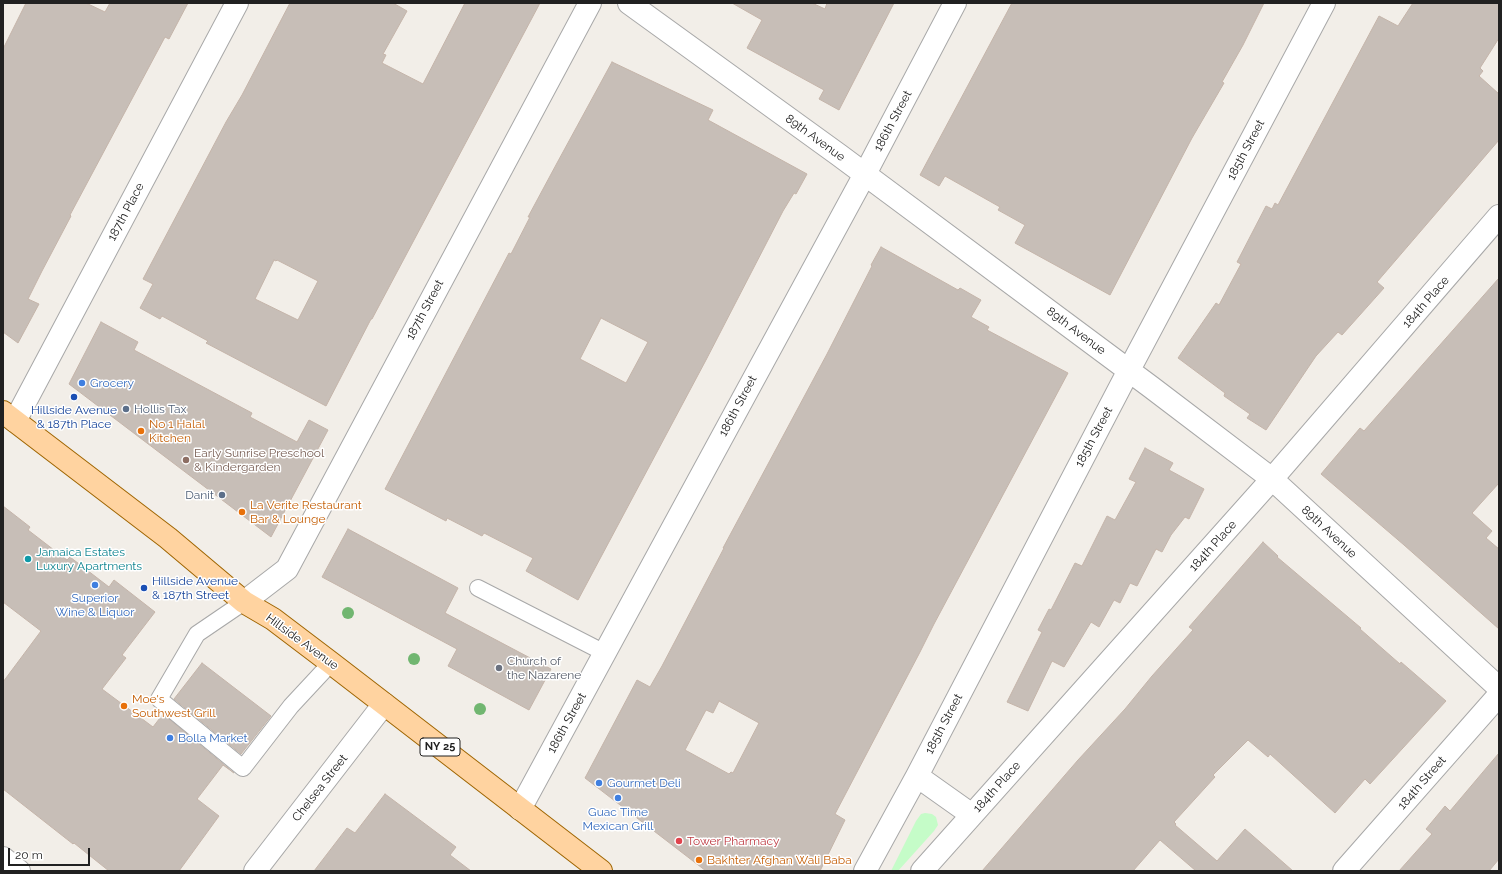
<!DOCTYPE html>
<style>
body{margin:0}
#map{position:relative;width:1502px;height:874px;overflow:hidden;background:#f2eee8;font-family:Raleway,sans-serif}
canvas{display:block}
.frame{position:absolute;inset:0;border:4px solid #212121;pointer-events:none}
.scale{position:absolute;left:8px;top:848px;width:82px;height:18px;box-sizing:border-box;border:2px solid #212121;border-top:0;padding-left:5px;font-size:12px;line-height:14px;white-space:nowrap;color:#212121;-webkit-text-stroke:3px #fff;paint-order:stroke}
</style>
<div id="map">
<canvas width="1502" height="874"></canvas>
<div class="frame"></div>
<div class="scale">20 m</div>
</div>
<script>
const c = document.querySelector('canvas').getContext('2d');
c.lineJoin = 'round';
function fillPath(path, color) { c.fillStyle = color; c.fill(path, 'evenodd'); }
const poly = rows => new Path2D(rows.map(r => 'M' + r).join(''));
function strokePath(path, color, width, dash) { c.strokeStyle = color; c.lineWidth = width; c.lineCap = dash ? 'butt' : 'round'; c.setLineDash(dash || []); c.stroke(path); }
function drawText(font, color, halo, rows, align = 'center') {
  c.font = font + ' Raleway,sans-serif'; c.lineWidth = 3; c.setLineDash([]); c.textBaseline = 'middle'; c.strokeStyle = halo; c.fillStyle = color; for (const [text, x, y, turn = 0] of rows) {
    c.save(); c.translate(x, y); c.rotate((+turn || 0) * Math.PI / 180); c.textAlign = isNaN(turn) ? turn : align; if (halo) c.strokeText(text, 0, 0); c.fillText(text, 0, 0); c.restore();
  }
}
fillPath(poly([
 [925,813,932,814,936,817,938,825,934,831,898,871,891,871,916,821,921,814]
]), '#c5fcc8');
const building = poly([
 [26,3,86,3,105,12,110,3,188,3,169,39,165,37,70,215,71,216,42,271,28,299,39,304,18,343,3,332,3,49,26,3],
 [290,3,393,3,407,11,383,54,386,55,382,63,423,84,465,3,540,3,372,319,371,319,326,406,206,343,208,341,162,316,160,319,140,308,153,284,143,279,226,122,242,95,290,3],
 [274,260,276,261,277,260,318,281,298,320,255,299,274,260],
 [732,3,812,3,825,9,827,3,894,3,839,110,819,99,824,90,747,48,762,20,732,3],
 [1012,3,1264,3,1243,45,1222,82,1224,83,1192,138,1110,295,1015,243,1025,225,998,210,1000,207,945,176,939,186,920,175,1012,3],
 [1413,3,1499,3,1499,38,1480,68,1483,71,1479,76,1499,94,1499,140,1377,282,1384,288,1342,335,1338,332,1316,356,1266,430,1247,418,1250,414,1224,396,1225,393,1178,358,1216,303,1219,305,1241,264,1237,262,1266,206,1272,209,1275,203,1278,205,1379,16,1398,26,1413,3],
 [612,62,713,110,708,120,807,174,796,194,794,193,783,211,706,360,578,600,526,571,533,558,484,533,482,536,447,518,446,521,385,489,509,253,511,254,530,217,528,217,557,163,612,62],
 [601,318,648,342,626,383,580,359,601,318],
 [881,247,958,290,960,288,981,300,971,317,989,327,987,330,1068,373,934,624,920,652,835,814,845,820,820,871,706,871,585,778,637,680,650,687,662,666,724,548,723,548,827,354,872,266,871,265,881,247],
 [719,701,759,723,733,773,731,772,729,774,685,750,706,710,713,713,719,701],
 [1499,278,1499,483,1472,513,1492,531,1486,538,1499,549,1499,629,1404,545,1321,474,1360,428,1364,431,1499,278],
 [101,322,138,342,134,350,252,413,250,417,297,442,309,420,328,430,271,537,69,384,101,322],
 [1145,448,1173,463,1169,470,1204,489,1189,519,1185,517,1171,535,1162,552,1156,549,1137,586,1130,583,1120,603,1114,600,1099,627,1091,622,1064,667,1052,661,1028,711,1007,702,1042,632,1038,630,1049,609,1051,610,1075,563,1082,566,1107,516,1115,520,1136,482,1129,479,1145,448],
 [3,506,30,527,28,530,67,560,70,557,109,587,114,580,155,612,122,655,126,658,102,689,153,727,163,714,234,773,223,765,197,799,219,816,179,871,109,871,74,843,73,844,3,789,3,682,41,631,3,602,3,506],
 [348,529,458,588,445,613,551,669,529,710,448,666,457,649,322,577,348,529],
 [1263,542,1278,556,1277,557,1361,628,1360,629,1400,664,1401,662,1446,701,1370,784,1365,779,1335,813,1270,754,1268,757,1248,740,1213,775,1215,777,1174,822,1176,824,1175,825,1217,861,1245,829,1293,871,1196,871,1160,840,1133,871,982,871,1078,760,1125,709,1152,676,1193,630,1189,627,1263,542],
 [202,663,271,716,241,754,174,699,202,663],
 [1499,753,1499,859,1489,871,1399,871,1432,834,1426,829,1445,806,1450,811,1499,753],
 [385,794,456,847,450,855,471,871,314,871,347,828,355,833,385,794]
]);
fillPath(building, '#c7beb7');
strokePath(building, '#c4b4a9', 1);
const lane = poly([
 [478,588,605,653],
 [244,602,197,634,159,699,243,768,291,706,331,663]
]);
const street = poly([
 [629,3,839,155,1151,387,1272,479,1499,688],
 [15,421,237,3],
 [244,602,287,569,590,3],
 [917,776,972,815],
 [520,809,865,174,955,3],
 [3,858,19,871],
 [255,871,384,704],
 [865,871,917,776,1129,370,1324,3],
 [922,871,1272,479,1499,216],
 [1344,871,1499,695]
]);
const primary = poly([
 [3,412,168,538,244,602,273,619,331,663,601,871]
]);
strokePath(lane, '#a8a8a8', 18);
strokePath(street, '#a8a8a8', 24);
strokePath(primary, '#9f6500', 24);
strokePath(lane, '#fff', 16);
strokePath(street, '#fff', 22);
strokePath(primary, '#ffd3a0', 22);
c.fillStyle = '#71b670';
for (const [x, y] of [
 [348,613],
 [414,659],
 [480,709]
]) { c.beginPath(); c.arc(x, y, 6, 0, 2 * Math.PI); c.fill(); }
for (const [x, y, r, color] of [
 [82,383,4,"#3f7fe0"],
 [74,397,4,"#1a4fb4"],
 [126,409,4,"#5c6f8a"],
 [141,431,4,"#e8710a"],
 [186,460,4,"#8d6e63"],
 [222,495,4,"#5c6f8a"],
 [242,512,4,"#e8710a"],
 [28,559,4,"#0f9aa8"],
 [95,585,4,"#3f7fe0"],
 [144,588,4,"#1a4fb4"],
 [499,668,4,"#6b7280"],
 [124,706,4,"#e8710a"],
 [170,738,4,"#3f7fe0"],
 [599,783,4,"#3f7fe0"],
 [618,798,4,"#3f7fe0"],
 [679,841,4,"#e0444e"],
 [699,860,4,"#e8710a"]
]) { const dot = new Path2D(); dot.arc(x, y, r, 0, 2 * Math.PI); c.fillStyle = color; c.fill(dot); strokePath(dot, '#fff', 1.5); }
for (const [x, y, w] of [
 [440,747,40]
]) { const box = new Path2D(); box.roundRect(x - w / 2, y - 9, w, 18, 3); c.fillStyle = '#fff'; c.fill(box); strokePath(box, '#212121', 1); }
drawText('bold 11px', '#212121', null, [
 ["NY 25",440,747]
]);
drawText('12px', '#212121', '#fff', [
 ["186th Street",893,121,-62],
 ["89th Avenue",815,138,36],
 ["185th Street",1246,150,-62],
 ["187th Place",126,212,-62],
 ["184th Place",1426,302,-49],
 ["187th Street",425,310,-62],
 ["89th Avenue",1076,331,37],
 ["186th Street",738,406,-62],
 ["185th Street",1094,437,-62],
 ["89th Avenue",1329,532,43],
 ["184th Place",1213,546,-48],
 ["Hillside Avenue",302,642,36],
 ["186th Street",567,723,-61],
 ["185th Street",944,724,-62],
 ["184th Street",1422,783,-49],
 ["184th Place",997,787,-48],
 ["Chelsea Street",320,788,-52]
]);
drawText('12px', '#366cbe', '#fff', [
 ["Grocery",90,383],
 ["Superior",95,598,"center"],
 ["Wine & Liquor",95,612,"center"],
 ["Bolla Market",178,738],
 ["Gourmet Deli",607,783],
 ["Guac Time",618,812,"center"],
 ["Mexican Grill",618,826,"center"]
], 'left');
drawText('12px', '#4e5e75', '#fff', [
 ["Hollis Tax",134,409],
 ["Danit",214,495,"right"]
], 'left');
drawText('12px', '#164399', '#fff', [
 ["Hillside Avenue",74,410],
 ["& 187th Place",74,424],
 ["Hillside Avenue",152,581,"left"],
 ["& 187th Street",152,595,"left"]
]);
drawText('12px', '#c56008', '#fff', [
 ["No 1 Halal",149,424],
 ["Kitchen",149,438],
 ["La Verite Restaurant",250,505],
 ["Bar & Lounge",250,519],
 ["Moe's",132,699],
 ["Southwest Grill",132,713],
 ["Bakhter Afghan Wali Baba",707,860]
], 'left');
drawText('12px', '#785e54', '#fff', [
 ["Early Sunrise Preschool",194,453],
 ["& Kindergarden",194,467]
], 'left');
drawText('12px', '#0d838f', '#fff', [
 ["Jamaica Estates",36,552],
 ["Luxury Apartments",36,566]
], 'left');
drawText('12px', '#5b616d', '#fff', [
 ["Church of",507,661],
 ["the Nazarene",507,675]
], 'left');
drawText('12px', '#be3a42', '#fff', [
 ["Tower Pharmacy",687,841]
], 'left');
</script>
